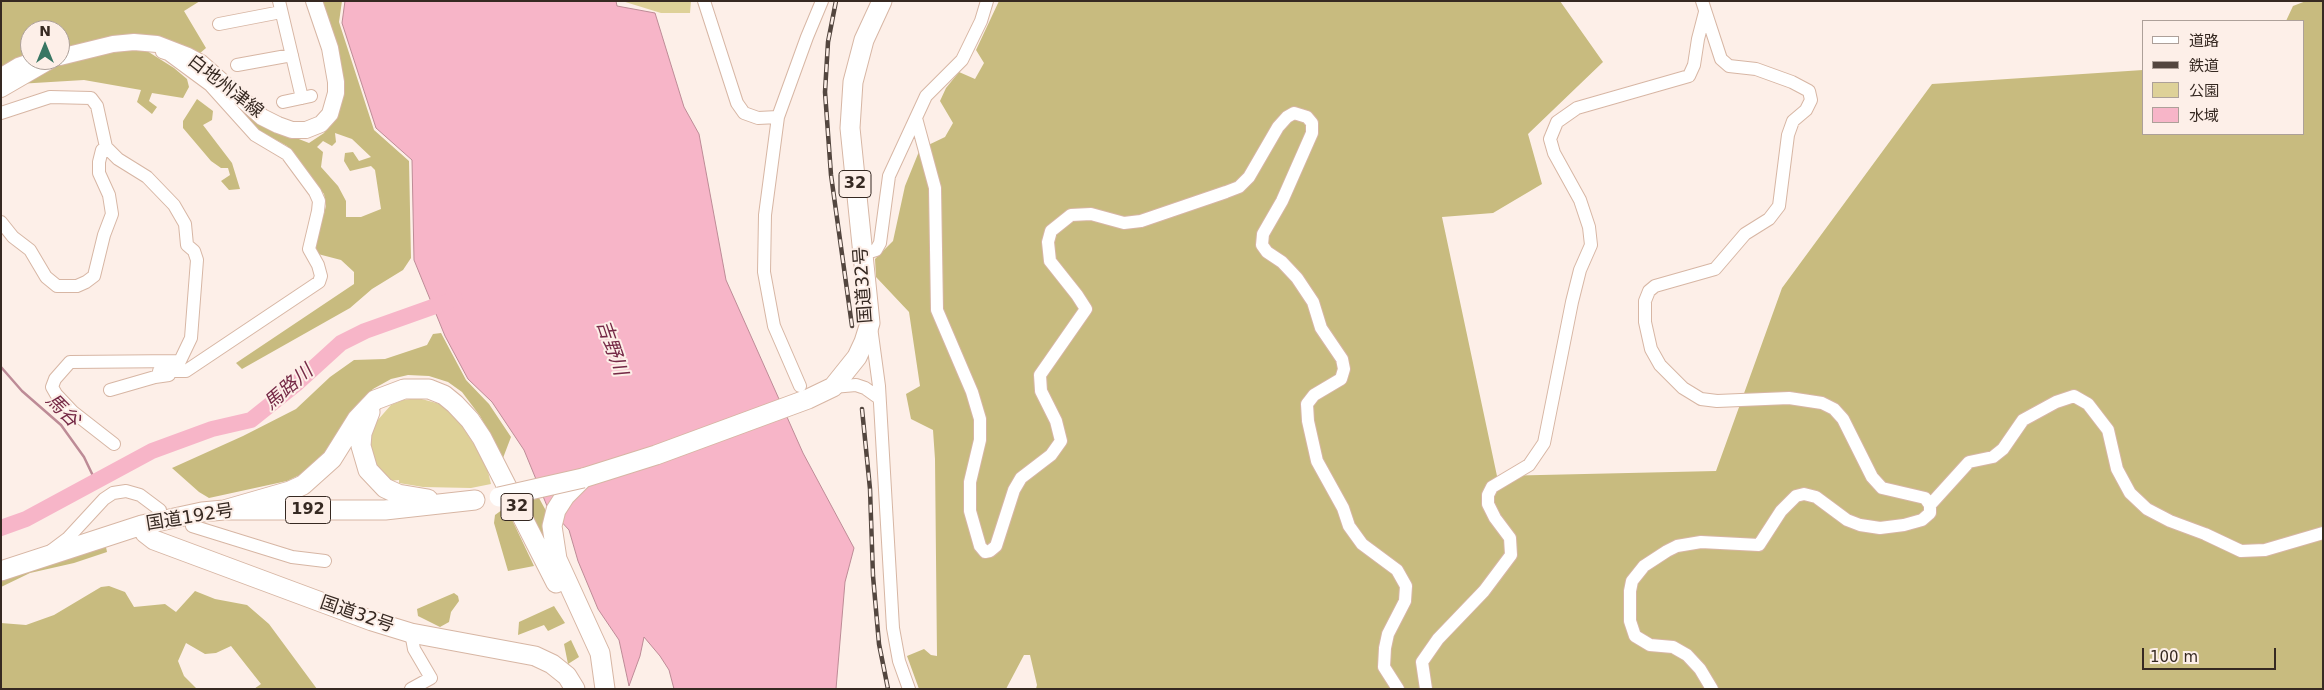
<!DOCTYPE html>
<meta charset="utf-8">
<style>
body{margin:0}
#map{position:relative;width:2324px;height:690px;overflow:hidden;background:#fdefe8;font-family:"DejaVu Sans","Noto Sans JP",sans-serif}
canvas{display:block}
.frame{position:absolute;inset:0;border:2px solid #362922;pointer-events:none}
.legend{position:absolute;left:2142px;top:20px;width:162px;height:115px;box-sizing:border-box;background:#fdefe8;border:1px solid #ada099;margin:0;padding:6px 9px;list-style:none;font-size:15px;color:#362922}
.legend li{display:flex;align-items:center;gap:10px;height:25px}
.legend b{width:25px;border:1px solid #ada099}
.north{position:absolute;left:20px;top:20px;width:50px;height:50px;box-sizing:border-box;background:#fdefe8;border:1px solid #ada099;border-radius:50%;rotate:0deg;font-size:14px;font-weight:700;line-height:20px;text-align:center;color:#362922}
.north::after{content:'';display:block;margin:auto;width:18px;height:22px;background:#387663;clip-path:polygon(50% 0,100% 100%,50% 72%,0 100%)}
.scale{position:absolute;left:2142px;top:648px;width:134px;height:22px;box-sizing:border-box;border:2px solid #362922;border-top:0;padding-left:6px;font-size:15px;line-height:18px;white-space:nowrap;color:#362922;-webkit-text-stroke:4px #fdefe8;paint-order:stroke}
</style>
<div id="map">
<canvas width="2324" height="690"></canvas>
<div class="frame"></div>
<ul class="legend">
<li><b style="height:6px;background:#fff"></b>道路</li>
<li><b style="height:6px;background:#53463f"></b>鉄道</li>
<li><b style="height:14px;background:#ded198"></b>公園</li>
<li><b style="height:14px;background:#f7b5c8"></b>水域</li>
</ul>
<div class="north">N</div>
<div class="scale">100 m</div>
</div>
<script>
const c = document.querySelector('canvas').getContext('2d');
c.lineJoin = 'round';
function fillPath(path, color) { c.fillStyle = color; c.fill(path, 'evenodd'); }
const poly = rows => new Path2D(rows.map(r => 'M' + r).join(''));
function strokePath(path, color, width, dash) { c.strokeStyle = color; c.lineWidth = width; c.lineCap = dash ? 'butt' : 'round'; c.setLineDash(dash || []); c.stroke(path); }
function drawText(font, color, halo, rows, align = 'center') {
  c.font = font + ' "DejaVu Sans","Noto Sans JP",sans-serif'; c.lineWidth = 4; c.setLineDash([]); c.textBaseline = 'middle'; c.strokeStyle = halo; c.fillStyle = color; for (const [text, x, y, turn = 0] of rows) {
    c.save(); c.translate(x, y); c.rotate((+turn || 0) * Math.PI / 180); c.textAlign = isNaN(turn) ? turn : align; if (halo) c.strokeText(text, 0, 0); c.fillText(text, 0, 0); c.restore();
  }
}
fillPath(poly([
 [622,1,691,1,690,13,661,13],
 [418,398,440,404,459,421,486,463,491,484,471,488,423,487,399,483,399,480,389,481,378,469,370,449,371,434,376,422,391,405,403,400]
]), '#ded198');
fillPath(poly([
 [1,1,200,1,184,11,206,48,199,54,121,38,64,59,133,50,147,51,174,68,187,79,189,87,183,98,152,93,149,101,157,107,152,114,137,102,141,90,84,80,1,85],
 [30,30,60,30,60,60,30,60],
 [319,1,342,1,339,22,374,130,409,161,411,258,403,270,372,289,350,308,242,369,236,363,354,284,354,272,341,260,318,254,314,249,326,206,324,194,287,146,248,124,244,117,245,114,250,114,281,132,309,143,324,133,339,110],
 [335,133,352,139,371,157,359,161,353,152,345,153,344,161,350,171,371,166,375,170,381,209,361,217,346,217,346,201,338,186,321,167,323,152,317,147,323,141,332,146,336,142],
 [999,1,1560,1,1603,62,1528,134,1542,184,1493,213,1442,217,1497,476,1716,471,1782,288,1932,84,2143,70,2143,134,2303,134,2303,21,2286,21,2293,6,2306,1,2323,1,2323,689,1036,689,1037,685,1030,655,1024,655,1006,689,919,689,907,656,924,649,931,655,937,656,935,459,933,430,911,419,906,394,920,386,909,312,876,277,875,259,893,241,905,186,920,149,945,137,953,123,940,101,946,88,959,72,975,79,984,63,976,50],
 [197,99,213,111,212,120,203,125,232,163,240,189,229,190,221,181,230,175,228,168,221,168,211,161,183,128,183,121],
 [441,333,466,380,489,404,511,437,503,458,480,416,462,392,448,382,429,376,408,375,391,379,373,389,360,403,338,440,312,469,287,481,209,498,199,492,172,468,243,436,296,409,330,377,354,360,385,359,427,345,433,334],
 [539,498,545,509,545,529,548,552,523,503],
 [506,507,534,566,508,571,494,523,495,515],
 [105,542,107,552,74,563,30,573,1,587,1,577],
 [109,586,125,592,134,607,165,604,176,612,195,591,215,599,247,605,269,624,317,689,254,689,261,684,231,646,216,653,205,654,186,643,178,661,184,676,197,689,1,689,1,623,26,625,54,615,101,587],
 [454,593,458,596,459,601,451,612,449,622,440,627,418,616,417,609],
 [554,606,565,623,548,631,544,625,518,635,519,622],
 [571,640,579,657,568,664,564,644]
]), '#c8bb7f');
const water = poly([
 [345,1,616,1,617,6,655,13,684,107,699,134,726,280,803,453,854,548,845,582,836,689,674,689,669,670,660,656,644,637,640,656,629,686,619,640,598,609,578,561,569,530,547,506,524,450,492,402,468,379,445,336,414,260,412,160,376,128,342,23,345,1]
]);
fillPath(water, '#f7b5c8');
strokePath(water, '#bd8b96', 1);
strokePath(poly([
 [1,367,22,391,61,425,84,457,95,480]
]), '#bd8b96', 2.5);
strokePath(poly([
 [1,528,26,519,152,451,212,429,251,420,296,384,341,343,365,331,455,299]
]), '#f7b5c8', 16);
const minor = poly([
 [279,1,302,98],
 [704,1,737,103,744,113,758,118,778,117],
 [1702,1,1721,59,1729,66,1756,69,1792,82,1809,91,1811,100,1806,110,1793,121,1788,135,1779,206,1769,219,1745,234,1715,269,1655,286,1649,291,1645,301,1645,322,1651,349,1660,365,1683,388,1701,399,1717,401,1789,398,1822,403,1834,409,1843,419,1872,477,1882,488,1925,498,1930,505,1930,513,1922,520,1904,525,1880,528,1860,525,1847,520,1816,497,1804,494,1796,496,1781,511,1759,545,1701,542,1677,546,1667,551,1644,566,1632,581,1630,591,1630,621,1635,636,1650,645,1673,647,1687,655,1700,669,1712,689],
 [219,24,281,12],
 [237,65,292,55],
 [1,74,18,64,30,60],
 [283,102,311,96],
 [1,113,50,97,91,98,97,106,106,147,118,159,147,177,174,205,185,224,187,245,194,251,197,260,191,338,180,361,70,362,55,379,52,387,56,394,73,412,114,444],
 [916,118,935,188,937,310,972,392,980,419,980,440,970,482,970,511,980,546,985,552,990,551,996,546,1014,490,1021,478,1051,455,1061,441,1056,421,1041,391,1040,375,1086,309,1077,295,1050,261,1048,242,1051,231,1071,215,1091,214,1124,223,1141,221,1226,192,1239,187,1249,177,1278,127,1287,117,1294,113,1307,117,1312,123,1312,133,1282,201,1263,234,1262,245,1267,252,1282,262,1297,278,1313,302,1321,328,1342,359,1344,369,1341,379,1314,395,1307,404,1308,421,1317,461,1343,508,1349,526,1362,544,1397,570,1406,586,1405,601,1388,634,1385,648,1384,667,1398,689],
 [1,222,13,237,30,250,46,277,57,286,77,286,86,282,94,276,104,235,112,214,109,195,99,173,99,162,102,150,106,147],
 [863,254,876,250,880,243,889,176,926,96,962,60,981,21,987,1],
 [871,327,879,386,893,628,899,661,909,689],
 [159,371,186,371,319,282,321,276,318,265,309,249,318,211,319,201,315,192,287,154,255,135,210,85,168,54,162,52],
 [800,386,774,326,764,272,765,215,778,117,807,37,822,1],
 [833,387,856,385,865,388,879,398],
 [110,390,155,377,169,375],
 [1930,505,1969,462,1993,457,2003,449,2023,420,2056,402,2074,396,2088,404,2108,430,2117,469,2130,493,2147,509,2170,521,2205,534,2241,551,2265,550,2323,533],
 [192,526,292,557,325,561],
 [52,550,68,538,104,499,113,493,126,491,140,495,160,510],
 [411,689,431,678,414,649,411,633],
 [1426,689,1422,662,1438,639,1484,591,1511,555,1510,538,1495,518,1488,504,1488,495,1492,487,1529,465,1544,443,1572,302,1580,270,1591,245,1589,227,1580,200,1554,153,1550,139,1557,122,1577,108,1689,76,1694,65,1698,39,1705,12]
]);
const major = poly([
 [60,57,113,44,134,42,157,44,188,56,201,63,262,117,278,125,292,130,306,130,321,124,330,114,336,93,336,82,330,48,314,1],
 [1,89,51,60]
]);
const highway = poly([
 [370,412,362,433,361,446,368,470,385,488,398,494,428,499],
 [224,510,290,491,303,485,332,459,357,419,375,400,404,389,429,389,444,395,455,404,470,420,482,438,556,583],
 [142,525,145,533,154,540,372,621,411,633,535,656,552,664,567,676,575,689],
 [1,571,142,525,202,512,224,510,385,510,475,500],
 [605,689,600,653,557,559,552,526,556,510,565,496,583,478,656,455,808,399,833,387,857,357,864,342,870,323,850,128,853,82,864,40,882,1]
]);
strokePath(minor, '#d7b6a4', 14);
strokePath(major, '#d7b6a4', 18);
strokePath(highway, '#d7b6a4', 21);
strokePath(minor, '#fff', 12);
strokePath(major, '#fff', 16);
strokePath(highway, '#fff', 19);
const rail = poly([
 [836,1,828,42,825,92,831,175,852,326],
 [862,409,870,489,873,576,879,644,888,689]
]);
strokePath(rail, '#53463f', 4.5);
strokePath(rail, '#fdefe8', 2.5, [8]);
const highwayBridge = poly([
 [499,497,583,478]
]);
strokePath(highwayBridge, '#d7b6a4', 21, []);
strokePath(highwayBridge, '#fff', 19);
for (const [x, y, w] of [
 [855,184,32],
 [517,507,32],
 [308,510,45]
]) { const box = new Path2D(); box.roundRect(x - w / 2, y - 13.5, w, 27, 4); c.fillStyle = '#fdefe8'; c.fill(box); strokePath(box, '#362922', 1); }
drawText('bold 16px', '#362922', null, [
 ["32",855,184],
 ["32",517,507],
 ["192",308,510]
]);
drawText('18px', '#362922', '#fdefe8', [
 ["白地州津線",225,87,38],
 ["国道32号",864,285,-94],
 ["国道192号",190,518,-9],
 ["国道32号",357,615,19]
]);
drawText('italic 19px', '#752946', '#fdefe8', [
 ["吉野川",611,348,71],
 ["馬路川",289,388,-41],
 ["馬谷",62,411,45]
]);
</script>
